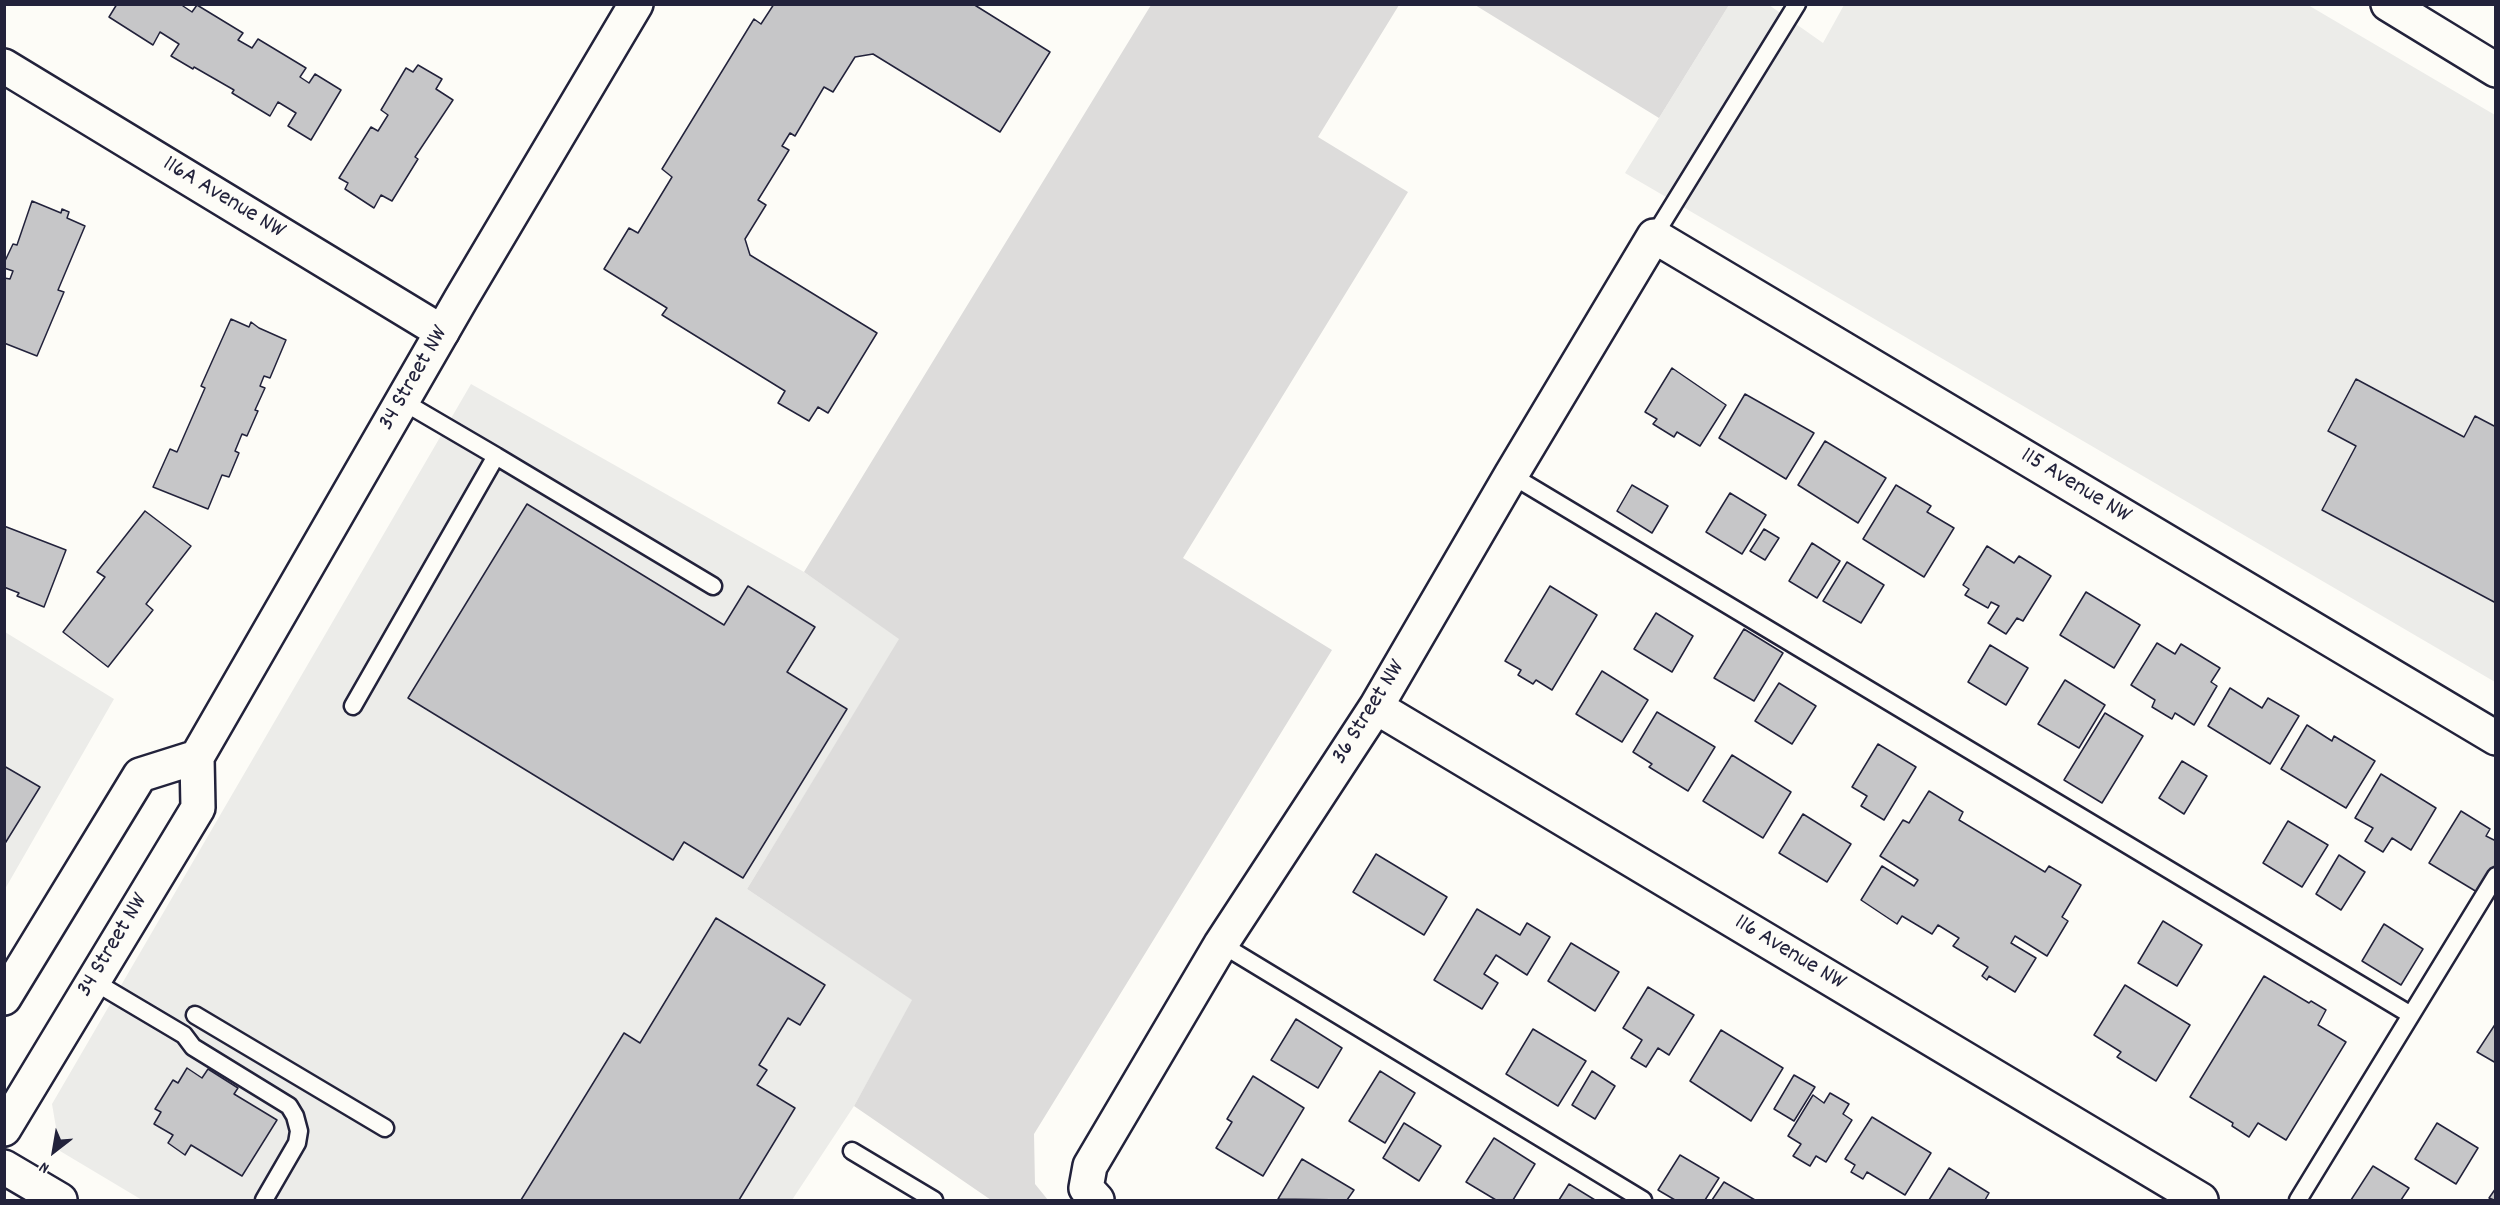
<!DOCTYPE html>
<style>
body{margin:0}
#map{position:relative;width:2500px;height:1205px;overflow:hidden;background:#fdfcf7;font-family:Dekko,sans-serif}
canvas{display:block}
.frame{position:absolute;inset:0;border:6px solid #22223b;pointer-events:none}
.north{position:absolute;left:24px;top:1121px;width:60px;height:60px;-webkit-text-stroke:4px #fdfcf7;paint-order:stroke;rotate:211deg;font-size:16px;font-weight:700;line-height:24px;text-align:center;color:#22223b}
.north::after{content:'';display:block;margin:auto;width:21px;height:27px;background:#22223b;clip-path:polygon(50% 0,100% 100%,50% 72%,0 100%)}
</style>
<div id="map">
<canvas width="2500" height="1205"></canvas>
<div class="frame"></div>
<div class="north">N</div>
</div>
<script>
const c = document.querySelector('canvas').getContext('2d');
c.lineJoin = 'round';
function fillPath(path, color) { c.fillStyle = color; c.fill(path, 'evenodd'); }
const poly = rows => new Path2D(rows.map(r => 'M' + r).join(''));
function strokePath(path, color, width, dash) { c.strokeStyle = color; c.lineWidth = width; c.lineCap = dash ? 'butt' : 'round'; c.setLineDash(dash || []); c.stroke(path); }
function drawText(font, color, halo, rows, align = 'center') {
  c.font = font + ' Dekko,sans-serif'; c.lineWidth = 6; c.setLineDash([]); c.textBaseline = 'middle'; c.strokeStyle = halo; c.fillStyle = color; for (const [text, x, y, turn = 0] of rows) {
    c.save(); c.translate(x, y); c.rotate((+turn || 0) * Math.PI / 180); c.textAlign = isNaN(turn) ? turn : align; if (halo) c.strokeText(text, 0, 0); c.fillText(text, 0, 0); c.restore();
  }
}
fillPath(poly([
 [1729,5,1769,5,1823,43,1844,5,2308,5,2495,115,2495,682,1625,173],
 [471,384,804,572,900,639,747,889,913,1000,854,1106,792,1200,142,1200,60,1151,52,1104],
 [5,632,114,699,5,889]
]), '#ecece9');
fillPath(poly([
 [1151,5,1399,5,1318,137,1408,192,1183,558,1332,650,1034,1134,1035,1184,1048,1200,991,1200,854,1106,912,1000,747,889,899,639,804,572],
 [1475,5,1729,5,1659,118]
]), '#dddcdb');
const building = poly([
 [117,4,184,4,183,6,192,12,197,5,243,33,238,40,252,48,258,39,306,68,300,77,309,83,315,74,341,90,311,140,288,126,296,113,278,102,270,116,232,93,234,90,194,67,193,69,171,56,179,44,160,32,153,45,109,17,117,4],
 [774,4,973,4,1050,52,1000,132,873,54,855,57,833,92,824,87,795,136,790,133,782,146,789,150,758,200,766,205,745,239,750,255,877,333,828,413,818,407,809,421,778,403,785,391,662,315,667,308,604,269,629,228,638,233,672,177,662,169,754,19,761,24,774,4],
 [418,65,442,79,436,89,453,100,415,157,418,159,392,201,381,195,374,208,345,189,348,183,339,178,371,127,378,131,388,115,381,110,406,68,413,72,418,65],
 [32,201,61,213,62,209,69,212,67,218,85,226,58,290,64,292,37,356,4,343,4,278,10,279,13,271,4,268,4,263,13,244,17,245,32,201],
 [231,319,249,327,251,322,259,328,286,340,270,378,264,376,260,386,265,388,255,410,258,411,247,436,242,434,235,451,239,453,229,477,222,475,208,509,153,487,170,449,177,452,205,388,201,386,231,319],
 [1672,368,1726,405,1700,446,1677,432,1674,437,1653,424,1657,419,1645,412,1672,368],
 [2356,379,2464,437,2475,416,2496,427,2496,603,2322,510,2356,446,2328,431,2356,379],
 [1745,394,1814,433,1786,479,1719,438,1745,394],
 [1825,441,1886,478,1858,523,1798,485,1825,441],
 [1632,485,1668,506,1652,533,1617,511,1632,485],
 [1896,485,1931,506,1927,512,1954,528,1924,577,1863,539,1896,485],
 [1730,493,1766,515,1742,554,1706,532,1730,493],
 [527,504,724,625,748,586,815,627,787,672,847,709,743,878,684,842,673,860,408,698,527,504],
 [145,511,191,546,146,604,153,610,108,667,63,632,105,577,97,572,145,511],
 [4,526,66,550,44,607,17,596,19,593,4,587,4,526],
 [1764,529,1779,538,1765,560,1750,551,1764,529],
 [1812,543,1840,561,1817,598,1789,581,1812,543],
 [1987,546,2014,563,2019,556,2051,576,2023,621,2017,618,2006,634,1988,623,1999,606,1991,602,1988,608,1965,595,1969,589,1963,585,1987,546],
 [1847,562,1884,585,1861,623,1823,601,1847,562],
 [1550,586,1597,615,1552,690,1536,680,1533,684,1518,675,1521,670,1505,661,1550,586],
 [2086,592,2140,625,2114,668,2060,635,2086,592],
 [1656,613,1693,636,1672,672,1634,649,1656,613],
 [1744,629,1783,653,1754,701,1714,678,1744,629],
 [2157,643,2175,654,2181,644,2220,668,2211,682,2217,686,2194,725,2175,713,2172,719,2152,707,2155,700,2131,685,2157,643],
 [1990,645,2028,668,2006,705,1968,682,1990,645],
 [1602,671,1648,700,1622,742,1576,714,1602,671],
 [2065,680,2105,705,2079,748,2038,724,2065,680],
 [1779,683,1816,706,1792,744,1755,721,1779,683],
 [2230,688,2262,708,2268,698,2299,716,2270,764,2208,726,2230,688],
 [1657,712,1715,747,1688,791,1649,767,1652,764,1633,752,1657,712],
 [2105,713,2143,736,2102,803,2064,780,2105,713],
 [2307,725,2332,741,2334,736,2375,761,2346,808,2281,769,2307,725],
 [1878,744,1916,767,1884,820,1861,806,1867,796,1852,787,1878,744],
 [1732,755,1791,792,1763,838,1703,801,1732,755],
 [2182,761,2207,776,2184,814,2159,798,2182,761],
 [4,766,40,787,4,845,4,766],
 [2381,774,2436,808,2411,850,2392,838,2383,852,2365,841,2373,828,2355,818,2381,774],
 [1929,791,1963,812,1959,820,2045,872,2049,866,2081,885,2062,917,2068,921,2047,956,2015,936,2011,943,2036,958,2015,992,1989,976,1987,980,1982,976,1988,967,1953,946,1959,938,1938,925,1932,934,1902,916,1897,924,1861,900,1882,866,1914,886,1918,880,1880,856,1903,820,1909,823,1929,791],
 [2461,811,2490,829,2486,836,2496,841,2496,872,2482,895,2429,863,2461,811],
 [1803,814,1851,844,1827,882,1779,853,1803,814],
 [2288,821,2328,845,2302,887,2263,863,2288,821],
 [1376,854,1447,897,1424,935,1353,892,1376,854],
 [2339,855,2365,872,2341,910,2316,894,2339,855],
 [1477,909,1520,935,1527,923,1550,937,1527,975,1496,955,1484,974,1498,983,1482,1009,1434,980,1477,909],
 [716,918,825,985,800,1025,788,1018,759,1065,767,1070,757,1085,795,1108,739,1200,521,1200,624,1033,640,1043,716,918],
 [2163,921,2202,945,2177,986,2138,963,2163,921],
 [2384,924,2423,949,2401,985,2362,961,2384,924],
 [1571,943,1619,972,1595,1011,1548,981,1571,943],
 [2264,976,2309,1003,2311,1001,2326,1010,2318,1025,2346,1042,2286,1140,2258,1123,2249,1137,2232,1126,2233,1123,2190,1097,2264,976],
 [2125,985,2190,1025,2156,1081,2117,1057,2121,1052,2094,1035,2125,985],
 [1648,987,1694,1015,1669,1055,1658,1048,1646,1067,1631,1058,1642,1040,1623,1028,1648,987],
 [1296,1019,1342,1048,1318,1088,1271,1060,1296,1019],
 [2496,1023,2496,1063,2477,1052,2496,1023],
 [1533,1029,1586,1061,1558,1106,1506,1074,1533,1029],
 [1721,1030,1783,1068,1751,1121,1690,1081,1721,1030],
 [187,1068,202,1078,208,1069,238,1088,234,1094,277,1120,242,1176,191,1145,185,1155,168,1143,173,1135,154,1124,161,1112,155,1109,173,1080,178,1083,187,1068],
 [1380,1071,1415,1093,1385,1143,1349,1121,1380,1071],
 [1592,1071,1615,1086,1595,1119,1572,1105,1592,1071],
 [1794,1075,1815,1087,1794,1121,1774,1109,1794,1075],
 [1253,1076,1304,1108,1263,1176,1216,1148,1232,1122,1227,1119,1253,1076],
 [1830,1093,1849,1104,1843,1114,1852,1120,1826,1162,1816,1156,1810,1166,1793,1156,1801,1144,1788,1136,1813,1095,1824,1103,1830,1093],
 [1872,1117,1931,1153,1905,1195,1867,1172,1863,1179,1851,1172,1855,1165,1845,1159,1872,1117],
 [1404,1123,1441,1146,1419,1181,1383,1158,1404,1123],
 [2437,1123,2478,1148,2456,1184,2415,1159,2437,1123],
 [1494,1138,1535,1164,1513,1200,1496,1200,1466,1182,1494,1138],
 [1680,1155,1719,1178,1705,1200,1675,1200,1658,1190,1680,1155],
 [1302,1159,1354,1190,1347,1200,1278,1199,1302,1159],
 [2373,1166,2409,1188,2401,1200,2351,1200,2373,1166],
 [1949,1168,1989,1193,1985,1200,1929,1200,1949,1168],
 [1724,1182,1755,1200,1712,1200,1724,1182],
 [1569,1184,1595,1200,1559,1200,1569,1184],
 [2496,1188,2496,1200,2494,1200,2489,1198,2496,1188]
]);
fillPath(building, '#c6c6c8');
strokePath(building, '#22223b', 1.5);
const lane = poly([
 [1654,236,1797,4],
 [496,456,713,586],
 [1511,475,2411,1015],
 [353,706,496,456,402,401],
 [1221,944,1643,1200],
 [93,981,184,1035,193,1047,289,1106,295,1116,299,1131,297,1143,264,1200],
 [195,1015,385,1128],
 [852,1151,934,1200],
 [2298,1200,2496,876]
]);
const street = poly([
 [4,66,442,332],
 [1376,707,2201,1200],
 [1097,1200,1086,1188,1090,1166,1221,944,1376,707,1511,475,1654,236,2496,738]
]);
const secondary = poly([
 [2388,4,2496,70],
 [4,998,140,775,197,757],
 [4,1129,198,808,197,757,461,299,636,4],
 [4,1167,60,1200]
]);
strokePath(lane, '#22223b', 21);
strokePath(street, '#22223b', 38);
strokePath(secondary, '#22223b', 38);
strokePath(lane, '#fdfcf7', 16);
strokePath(street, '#fdfcf7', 33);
strokePath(secondary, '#fdfcf7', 33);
drawText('24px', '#22223b', '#fdfcf7', [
 ["116A Avenue NW",223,199,31],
 ["34 Street NW",415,379,-60],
 ["115 Avenue NW",2075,487,31],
 ["36 Street NW",1370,713,-58],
 ["34 Street NW",114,946,-59],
 ["116 Avenue NW",1789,954,31]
]);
</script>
